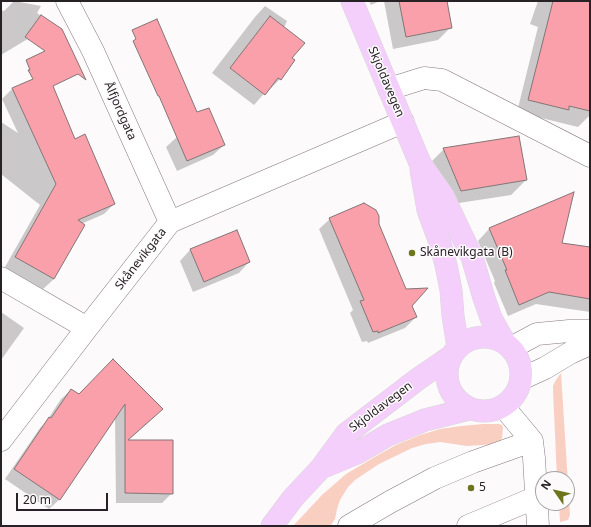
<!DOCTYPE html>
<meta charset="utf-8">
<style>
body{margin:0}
#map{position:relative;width:591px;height:527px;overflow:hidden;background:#fdfafc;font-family:"Noto Sans",sans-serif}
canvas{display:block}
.frame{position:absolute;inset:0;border:2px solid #272225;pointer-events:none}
.north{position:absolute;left:535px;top:471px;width:40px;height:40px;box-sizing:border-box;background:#fdfafc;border:1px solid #a7a4a6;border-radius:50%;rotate:304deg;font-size:11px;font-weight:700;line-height:16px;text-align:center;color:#272225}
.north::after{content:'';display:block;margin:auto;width:14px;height:18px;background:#6e751d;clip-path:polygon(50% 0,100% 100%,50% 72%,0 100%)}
.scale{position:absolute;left:16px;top:493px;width:92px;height:18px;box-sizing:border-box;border:2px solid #272225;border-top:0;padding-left:5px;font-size:12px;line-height:14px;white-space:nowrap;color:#272225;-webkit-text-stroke:3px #fdfafc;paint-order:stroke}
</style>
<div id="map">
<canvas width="591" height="527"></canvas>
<div class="frame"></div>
<div class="north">N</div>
<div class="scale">20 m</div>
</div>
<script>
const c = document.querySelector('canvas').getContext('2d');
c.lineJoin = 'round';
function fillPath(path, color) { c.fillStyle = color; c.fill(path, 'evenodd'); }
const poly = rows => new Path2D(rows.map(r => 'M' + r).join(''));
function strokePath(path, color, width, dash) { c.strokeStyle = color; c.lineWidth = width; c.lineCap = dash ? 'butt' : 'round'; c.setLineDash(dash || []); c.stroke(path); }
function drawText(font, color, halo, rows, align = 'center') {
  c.font = font + ' "Noto Sans",sans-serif'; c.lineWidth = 3; c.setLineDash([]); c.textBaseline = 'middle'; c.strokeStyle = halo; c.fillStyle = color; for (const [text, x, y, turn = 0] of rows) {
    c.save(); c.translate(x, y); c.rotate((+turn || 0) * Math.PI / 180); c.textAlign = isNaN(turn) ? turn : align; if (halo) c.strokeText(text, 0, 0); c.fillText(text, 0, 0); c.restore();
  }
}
fillPath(poly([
 [561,373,570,515,568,520,560,522,559,503,567,503,567,479,557,479,553,390,553,386,556,380],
 [483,424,499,424,502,425,503,428,502,438,500,442,497,444,467,446,440,442,434,443,426,444,412,448,379,464,355,480,348,487,340,500,337,509,335,519,331,525,329,526,293,526,322,495,346,474,378,455,396,445,420,435,440,429,461,426]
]), '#f9cfc2');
fillPath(poly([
 [14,1,41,6,37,13,50,22,41,31,1,55,1,10,4,11],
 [369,1,380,1,371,5],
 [384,1,446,1,451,27,438,40,393,49],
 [538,1,590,1,590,115,578,127,517,112,538,27,530,24],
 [265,6,287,21,284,28,291,58,280,79,269,90,268,89,254,105,212,73,255,17],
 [46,73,74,140,114,204,104,214,81,224,54,279,43,289,5,267,40,205,1,174,1,122,18,133,2,99,12,89],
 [177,137,224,145,213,155,177,171,166,147],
 [444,149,526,180,511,195,446,205,429,164],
 [572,194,561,244,590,248,590,312,536,304,508,316,494,283,495,281,478,241,489,229],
 [330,219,378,224,416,317,405,328,368,343,367,341,362,342,350,313,353,310,319,229],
 [190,250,249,262,239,273,193,292,180,261],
 [1,312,24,328,1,360],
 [71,390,79,395,162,409,152,419,127,441,172,493,162,503,116,503,115,416,59,500,49,509,5,479,40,428,46,422,61,399]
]), '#0003');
const building = poly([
 [399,1,447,1,452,28,406,37,399,1],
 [553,1,590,1,590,111,569,106,569,110,528,100,553,1],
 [41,15,62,29,86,80,78,74,53,86,75,139,85,134,115,204,78,220,85,225,54,279,15,257,56,184,12,88,33,79,28,70,30,70,26,60,45,51,25,37,41,15],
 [270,16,305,43,292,58,295,60,281,80,278,78,265,95,230,68,270,16],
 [157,19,197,112,209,108,225,145,187,161,159,96,158,96,133,41,136,39,132,30,157,19],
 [519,136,527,180,461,191,443,148,519,136],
 [574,192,562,243,590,247,590,299,549,292,519,305,505,270,507,270,489,228,574,192],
 [364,203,376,210,379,216,379,224,406,289,428,288,412,306,417,317,378,333,378,331,373,332,360,301,364,300,329,218,364,203],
 [237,230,250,262,204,282,190,249,237,230],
 [113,359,163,409,128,440,173,440,173,494,125,493,125,404,60,500,14,469,49,417,51,418,71,389,79,394,113,359]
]);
fillPath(building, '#f9a0aa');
strokePath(building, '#837576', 1);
const minor = poly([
 [67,1,93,51,170,222],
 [389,89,424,78,442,80,590,156],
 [1,278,87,328],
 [511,348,537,334,569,331,590,331],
 [521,379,545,368,570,353,590,344],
 [503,406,532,441,534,458,538,526],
 [1,440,87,328,170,222,403,122],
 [349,526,390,502,435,478,473,462,532,441],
 [468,526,537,497]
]);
const major = poly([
 [352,1,420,163,443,196,472,257,484,298,491,318,505,343],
 [421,170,428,210,439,240,446,265,451,290,453,316,458,347],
 '447 374a37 37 0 1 1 74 0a37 37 0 1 1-74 0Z',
 [321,468,357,453,388,435,425,420,469,409],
 [272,526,293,498,321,468,346,434,418,379,450,357]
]);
strokePath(minor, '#85787e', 23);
strokePath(major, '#d8d7d8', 23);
strokePath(minor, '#fff', 22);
strokePath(major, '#f5cffb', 22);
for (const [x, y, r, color] of [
 [412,253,4,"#6e751d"],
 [471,488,4,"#6e751d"]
]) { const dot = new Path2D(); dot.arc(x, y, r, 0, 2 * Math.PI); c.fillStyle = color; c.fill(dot); strokePath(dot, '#fdfafc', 1.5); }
drawText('12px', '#272225', '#fdfafc', [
 ["Skjoldavegen",386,82,67],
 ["Ålfjordgata",120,111,66],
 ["Skånevikgata",141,259,-52],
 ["Skjoldavegen",381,407,-37]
]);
drawText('12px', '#272225', '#fdfafc', [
 ["Skånevikgata (B)",420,253],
 ["5",479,488]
], 'left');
</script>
